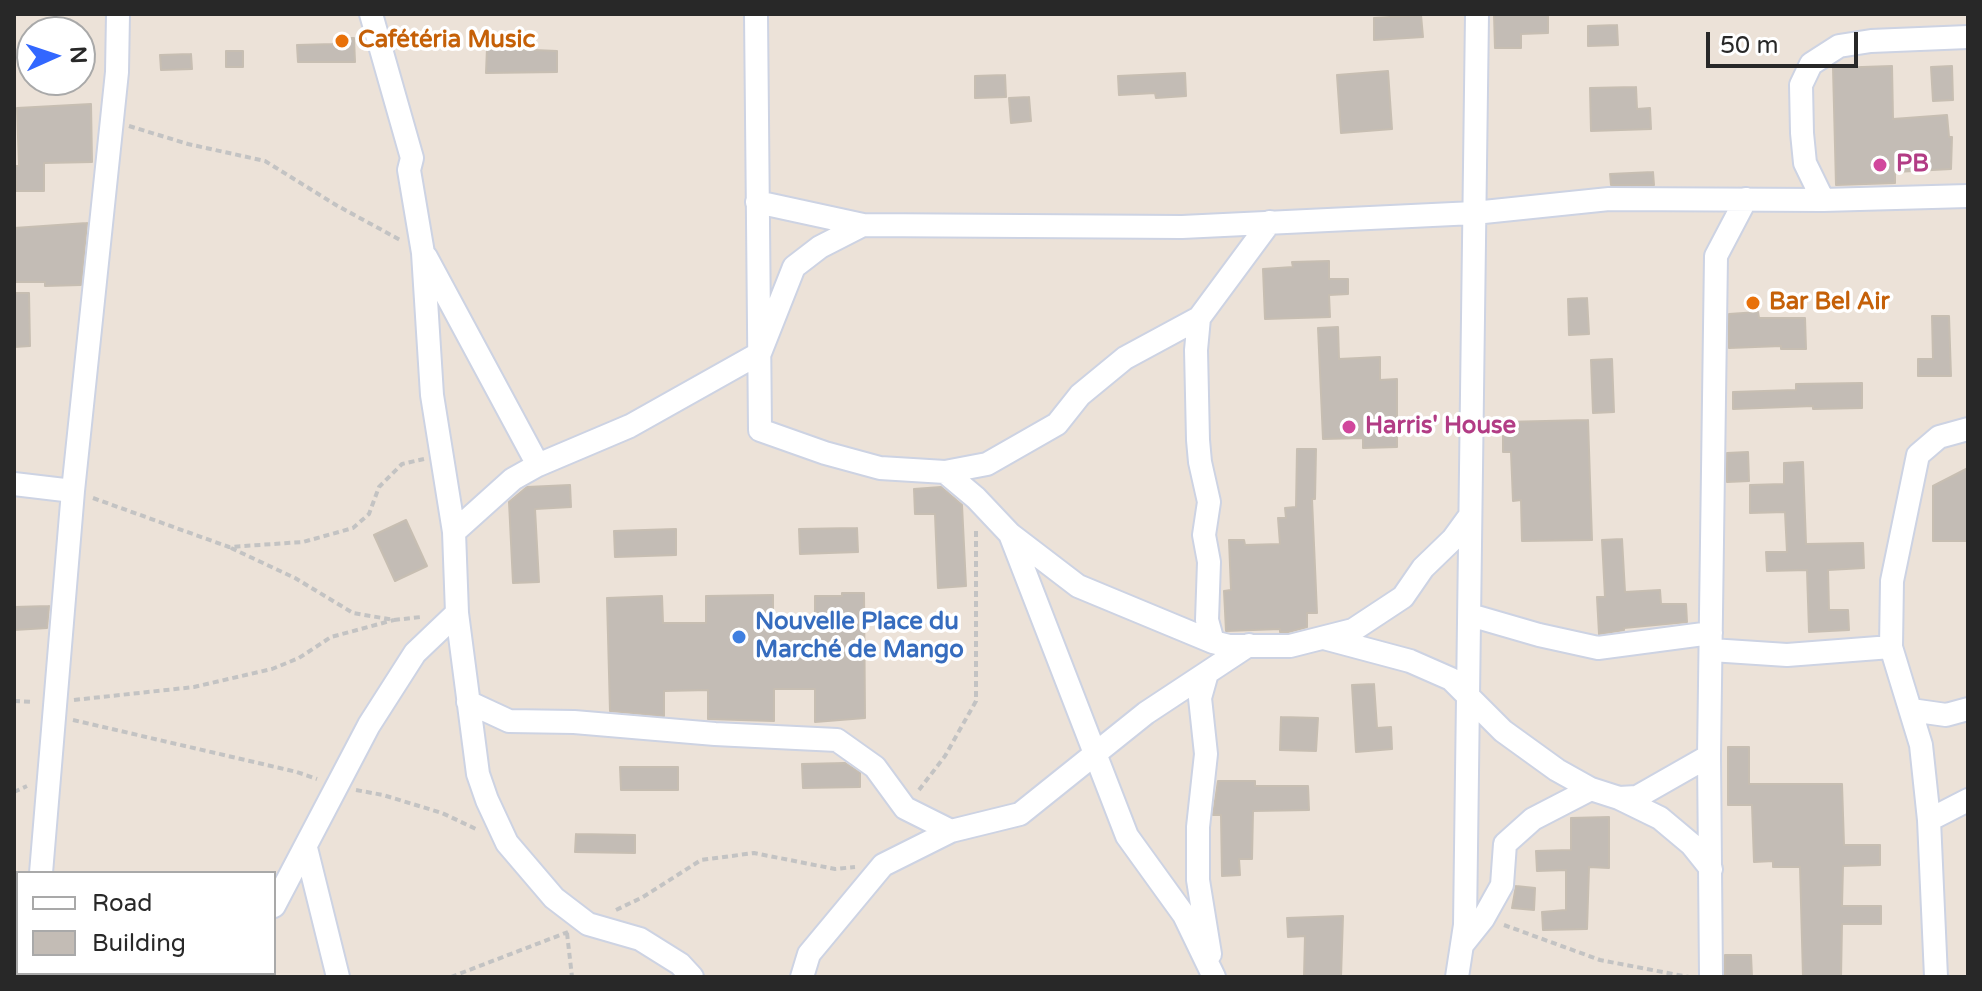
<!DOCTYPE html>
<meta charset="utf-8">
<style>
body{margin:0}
#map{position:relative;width:1982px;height:991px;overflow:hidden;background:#ece2d8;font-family:"Varela Round",sans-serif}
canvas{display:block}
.frame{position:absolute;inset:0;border:16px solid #282828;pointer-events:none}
.legend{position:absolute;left:16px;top:871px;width:260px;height:104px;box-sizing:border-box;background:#fff;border:2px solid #a9a9a9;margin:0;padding:10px 14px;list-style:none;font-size:24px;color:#282828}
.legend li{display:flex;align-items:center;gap:16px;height:40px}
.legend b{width:40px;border:2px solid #a9a9a9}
.north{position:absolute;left:16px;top:16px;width:80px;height:80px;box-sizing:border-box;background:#fff;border:2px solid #a9a9a9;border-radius:50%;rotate:87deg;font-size:22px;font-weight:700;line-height:32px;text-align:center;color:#282828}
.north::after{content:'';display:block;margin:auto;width:28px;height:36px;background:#3267ff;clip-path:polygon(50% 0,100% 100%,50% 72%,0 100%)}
.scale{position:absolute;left:1706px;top:32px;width:152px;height:36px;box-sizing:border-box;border:4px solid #282828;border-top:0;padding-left:10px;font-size:24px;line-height:28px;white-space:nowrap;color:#282828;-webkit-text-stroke:6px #fff;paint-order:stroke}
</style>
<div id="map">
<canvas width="1982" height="991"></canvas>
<div class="frame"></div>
<ul class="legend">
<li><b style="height:10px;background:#fff"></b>Road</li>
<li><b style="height:22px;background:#c3bcb5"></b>Building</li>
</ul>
<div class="north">N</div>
<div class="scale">50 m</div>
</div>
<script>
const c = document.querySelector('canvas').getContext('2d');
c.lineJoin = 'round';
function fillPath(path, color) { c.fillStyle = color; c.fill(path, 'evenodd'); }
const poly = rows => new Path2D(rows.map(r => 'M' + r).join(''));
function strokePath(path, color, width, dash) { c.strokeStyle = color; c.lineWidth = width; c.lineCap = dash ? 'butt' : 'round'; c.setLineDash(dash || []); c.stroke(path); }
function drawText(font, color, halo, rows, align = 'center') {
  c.font = font + ' "Varela Round",sans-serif'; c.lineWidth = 7; c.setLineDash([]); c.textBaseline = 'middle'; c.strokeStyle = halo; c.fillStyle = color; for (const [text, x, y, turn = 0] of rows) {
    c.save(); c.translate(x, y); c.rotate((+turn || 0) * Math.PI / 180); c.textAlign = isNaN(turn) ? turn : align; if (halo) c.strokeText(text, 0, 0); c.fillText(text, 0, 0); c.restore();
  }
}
const building = poly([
 [1494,14,1548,14,1548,33,1521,34,1521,48,1495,48,1494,14],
 [1421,15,1423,37,1374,40,1374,18,1421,15],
 [1617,25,1618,45,1588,46,1588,26,1617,25],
 [335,38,354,38,355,62,298,62,297,45,335,44,335,38],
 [487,48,557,51,557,72,486,73,487,48],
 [226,51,243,51,243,67,226,67,226,51],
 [191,54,192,69,161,70,160,55,191,54],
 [1892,66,1893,119,1947,115,1949,137,1952,137,1951,169,1895,172,1895,183,1836,185,1833,68,1892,66],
 [1952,66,1953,100,1933,101,1931,67,1952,66],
 [1388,71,1392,129,1341,133,1337,75,1388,71],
 [1185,73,1186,96,1156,98,1155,93,1119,95,1118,76,1185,73],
 [1005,75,1006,97,975,98,975,76,1005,75],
 [1636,87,1637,109,1650,108,1651,129,1591,131,1590,88,1636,87],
 [1029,97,1031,121,1011,123,1009,98,1029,97],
 [91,104,92,162,44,163,44,191,16,191,15,166,19,166,17,108,91,104],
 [1653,172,1654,185,1611,185,1610,174,1653,172],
 [87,223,81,285,45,286,45,282,14,282,14,228,87,223],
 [1329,261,1329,279,1348,279,1348,294,1329,295,1330,317,1265,319,1263,269,1293,267,1292,262,1329,261],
 [14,293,29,293,30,346,14,347,14,293],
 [1587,298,1589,334,1569,335,1568,299,1587,298],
 [1758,312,1759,318,1805,318,1806,349,1781,349,1781,346,1729,348,1729,314,1758,312],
 [1932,316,1949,316,1951,376,1918,376,1918,359,1933,359,1932,316],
 [1338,327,1339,359,1380,357,1380,380,1397,379,1397,447,1363,448,1363,438,1323,439,1318,328,1338,327],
 [1612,359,1614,412,1593,413,1591,360,1612,359],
 [1862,383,1862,408,1813,409,1813,406,1733,409,1733,392,1796,390,1796,384,1862,383],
 [1588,420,1592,540,1522,541,1521,500,1513,501,1511,452,1503,452,1503,422,1588,420],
 [1297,449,1316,449,1315,499,1312,499,1317,613,1307,613,1307,627,1288,632,1280,632,1280,629,1226,631,1224,591,1231,590,1229,540,1244,540,1245,545,1280,544,1278,518,1286,518,1285,508,1296,507,1297,449],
 [1748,452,1749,481,1727,482,1727,453,1748,452],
 [1803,462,1806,544,1863,543,1864,568,1828,570,1829,610,1848,610,1849,630,1809,632,1807,570,1767,571,1766,552,1787,552,1785,512,1750,513,1750,485,1784,484,1784,463,1803,462],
 [1968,468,1968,541,1933,541,1933,486,1968,468],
 [570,485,571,507,535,509,539,582,513,583,509,502,527,487,570,485],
 [941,487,962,505,966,586,938,588,935,514,915,514,914,489,941,487],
 [406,520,427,566,395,581,374,535,406,520],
 [857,528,858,552,800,554,799,529,857,528],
 [676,529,676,555,615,557,614,531,676,529],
 [1622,539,1625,592,1660,590,1661,604,1686,604,1687,622,1624,628,1624,630,1599,634,1597,597,1605,597,1602,540,1622,539],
 [842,593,864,593,865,718,815,722,815,689,774,689,774,721,708,719,708,690,664,691,664,716,610,711,607,598,662,596,663,623,706,623,706,596,773,595,773,622,815,621,815,596,842,596,842,593],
 [49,606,47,628,14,630,14,607,49,606],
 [1374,684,1377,728,1391,727,1392,749,1356,752,1352,685,1374,684],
 [1281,717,1318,718,1316,751,1280,750,1281,717],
 [1728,747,1749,747,1749,784,1842,784,1844,845,1880,845,1880,865,1843,866,1842,906,1881,906,1881,924,1842,924,1841,977,1803,977,1800,867,1773,867,1773,861,1754,862,1752,805,1728,805,1728,747],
 [845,763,860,773,860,787,803,788,802,764,845,763],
 [620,767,678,767,678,790,621,790,620,767],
 [1218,781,1255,781,1255,786,1308,786,1309,810,1253,811,1252,859,1239,859,1240,875,1222,876,1221,815,1213,815,1218,781],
 [1609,817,1609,868,1589,867,1587,929,1543,930,1542,912,1566,910,1566,870,1537,871,1536,851,1571,850,1571,818,1609,817],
 [576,834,635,835,635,853,575,852,576,834],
 [1516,886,1535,888,1534,910,1512,908,1516,886],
 [1343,916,1341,977,1304,977,1305,936,1288,937,1287,918,1343,916],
 [1725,955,1751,955,1752,977,1725,977,1725,955]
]);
fillPath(building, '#c3bcb5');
strokePath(building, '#c7beb2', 2);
const minor = poly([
 [371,14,412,158,409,170,423,253,432,395,454,532,457,613,478,774,487,800,507,843,554,898,588,924,640,939,680,964,692,977],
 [756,14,760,430,825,453,880,468,945,472,987,464,1057,424,1080,395,1125,358,1199,318,1270,222],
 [1823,200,1805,163,1802,133,1801,85,1811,64,1839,46,1871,41,1968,37],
 [757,202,863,225,1182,227,1474,213,1609,199,1823,200,1968,196],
 [426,257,538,465],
 [1199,318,1196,350,1198,440,1200,462,1209,502,1204,535,1209,562,1207,620,1213,642,1229,646,1290,646,1353,630,1403,597,1423,568,1453,539,1469,517],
 [945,472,976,498,1010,534,1078,586,1213,642],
 [14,484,73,491],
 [454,532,513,479,538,465,630,426,760,353,794,267,820,247,863,225],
 [1010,534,1127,836,1184,915,1214,977],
 [1470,615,1539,635,1598,648,1711,633],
 [1324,638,1410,661,1451,679,1503,731,1557,770,1591,789,1619,798,1637,797,1709,756],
 [1711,650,1787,655,1891,647],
 [1207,673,1200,698,1206,754,1198,827,1198,880,1210,954],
 [468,702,509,721,574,722,715,734,837,740,875,767,905,808,951,831,1020,814,1146,713,1249,645],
 [1911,710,1946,715,1968,709],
 [1619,798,1660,818,1691,844,1711,869],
 [1929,820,1968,800],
 [306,848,338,977],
 [41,873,73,491,117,72,118,14],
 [274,906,369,725,415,653,457,613],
 [14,928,18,928],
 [1463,944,1483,919,1502,885,1505,844,1533,819,1591,789],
 [31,977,31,973],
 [235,977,237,973],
 [802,977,809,954,883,865,951,831],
 [1457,977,1465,925,1477,14],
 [1711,977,1709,756,1716,256,1746,199],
 [1936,977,1929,820,1921,745,1891,647,1892,581,1918,455,1939,437,1968,429]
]);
strokePath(minor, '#cdd3e3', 26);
strokePath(poly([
 [129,126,188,144,265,161,336,205,402,241],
 [93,498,229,547,303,542,353,528,369,514,379,487,402,464,424,459],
 [231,548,295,578,353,613,394,620,421,617],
 [74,700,194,687,272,669,299,658,331,637,394,620],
 [14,701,34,702],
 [73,720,297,772,317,779],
 [356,790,383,795,442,813,476,829],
 [919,790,945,756,976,701,976,528],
 [14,792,27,786],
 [616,910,643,897,701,860,754,853,835,869,855,867],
 [1504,925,1600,960,1689,977],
 [567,933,572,977],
 [104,973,111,977],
 [451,977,568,932]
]), '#c3c3c3', 4, [6, 4]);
strokePath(minor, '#fff', 22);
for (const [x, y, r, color] of [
 [342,41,8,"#e8710a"],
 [1880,165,8,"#d1479c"],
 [1753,303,8,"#e8710a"],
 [1349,427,8,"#d1479c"],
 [739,637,8,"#3f7fe0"]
]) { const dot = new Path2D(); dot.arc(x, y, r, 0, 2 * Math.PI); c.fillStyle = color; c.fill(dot); strokePath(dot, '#fff', 3); }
drawText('bold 24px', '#c56008', '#fff', [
 ["Cafétéria Music",358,41],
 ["Bar Bel Air",1769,303]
], 'left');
drawText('bold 24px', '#b23c85', '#fff', [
 ["PB",1896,165],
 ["Harris' House",1365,427]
], 'left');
drawText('bold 24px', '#366cbe', '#fff', [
 ["Nouvelle Place du",755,623],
 ["Marché de Mango",755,651]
], 'left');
</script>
